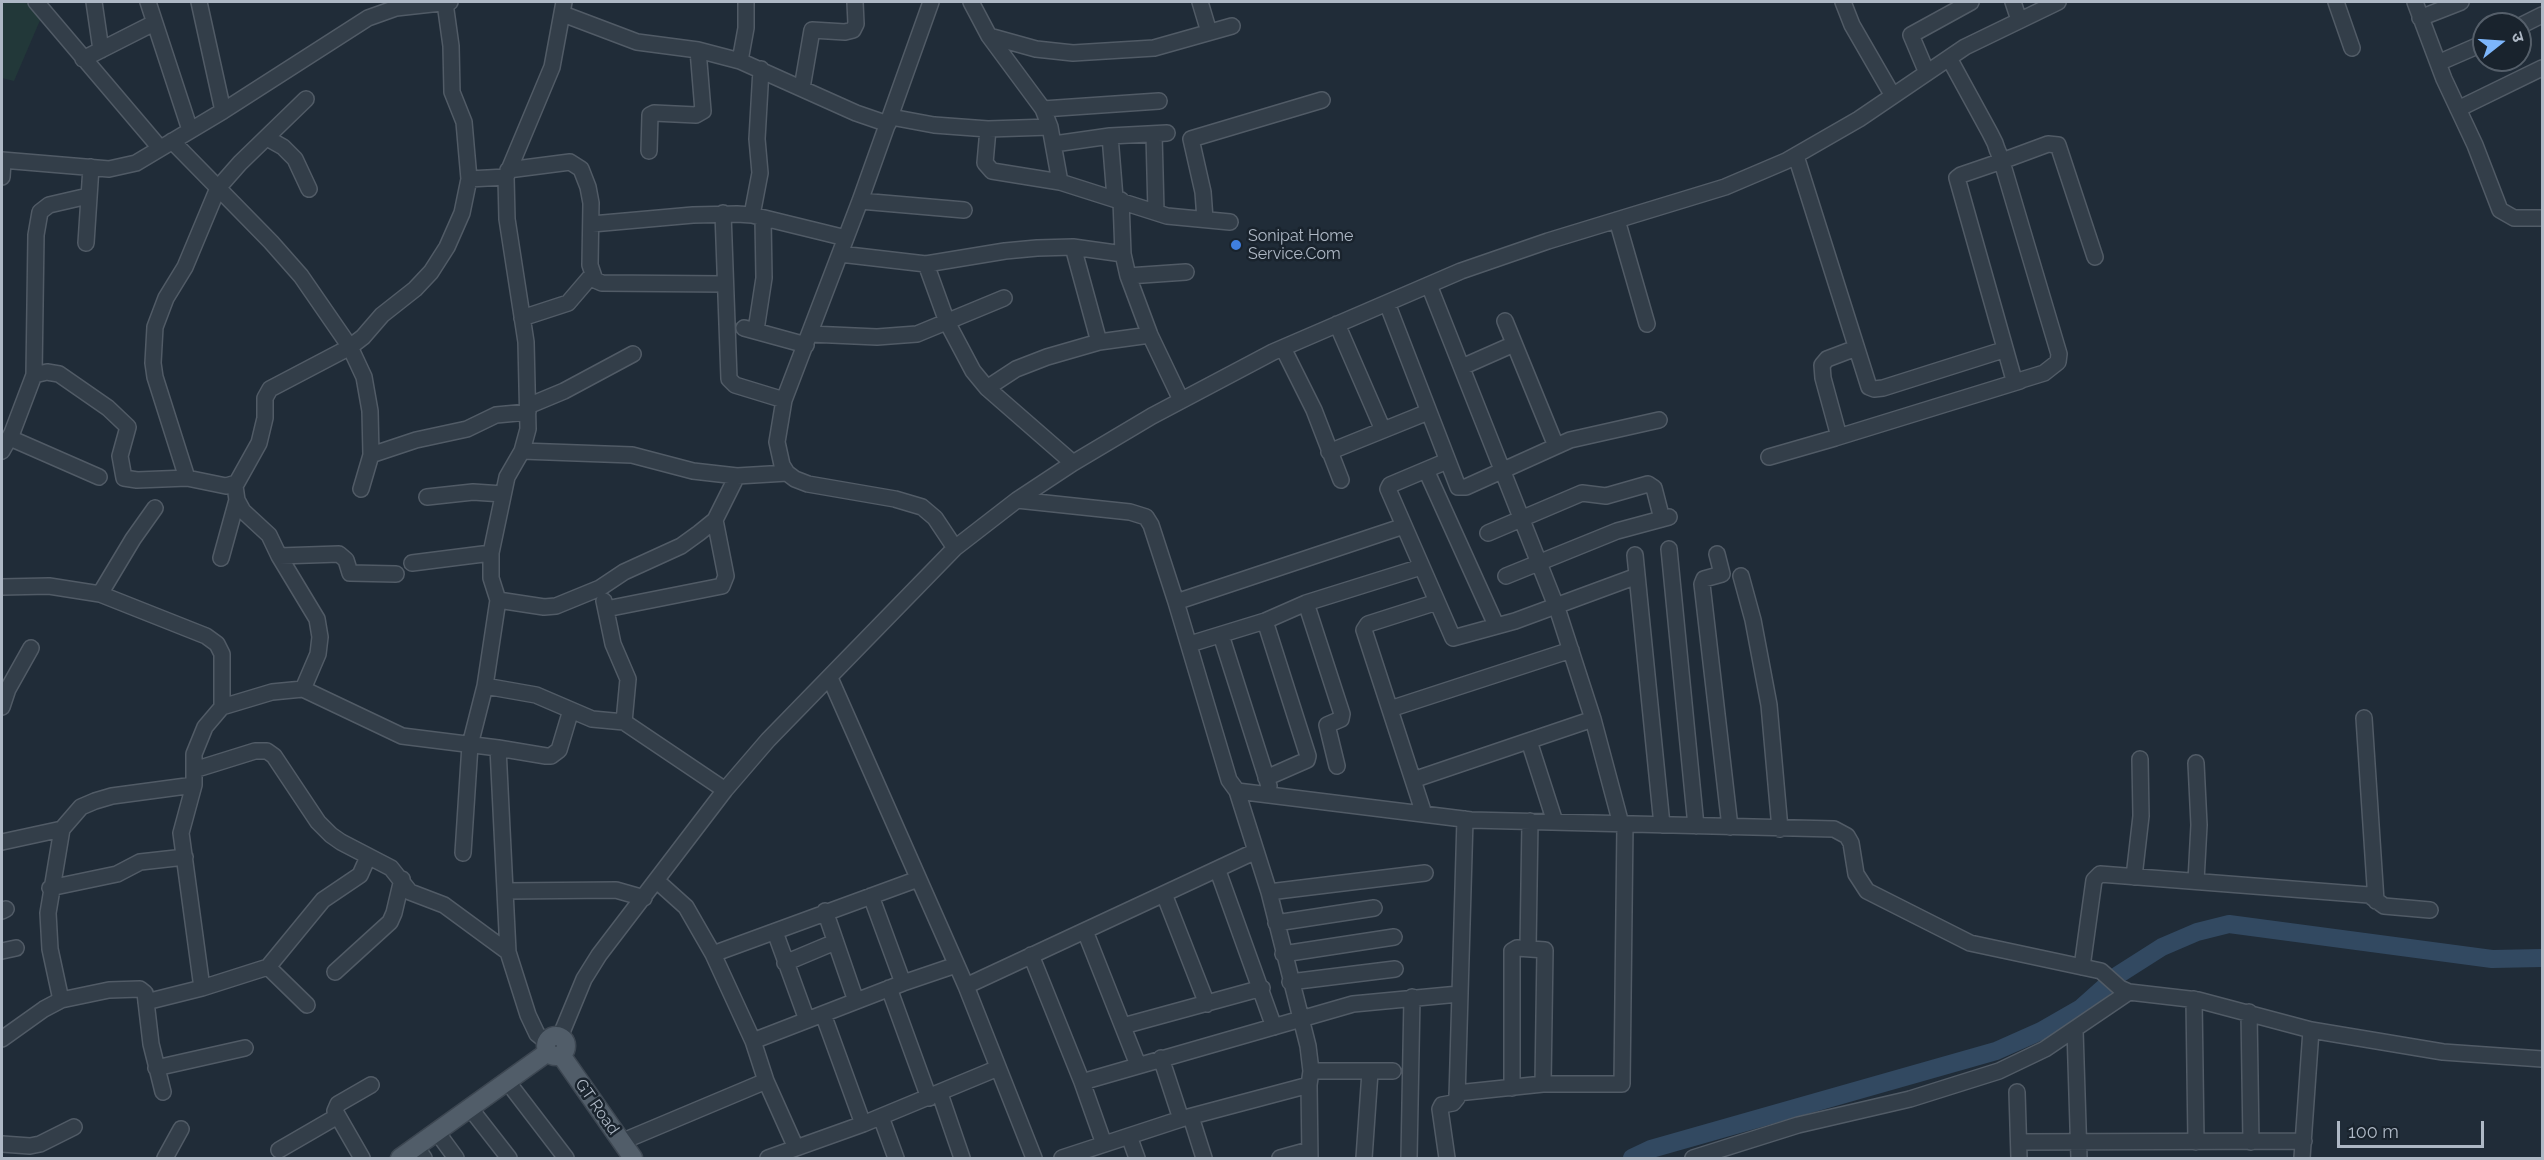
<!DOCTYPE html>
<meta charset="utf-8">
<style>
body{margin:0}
#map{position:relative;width:2544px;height:1160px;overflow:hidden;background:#202c38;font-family:Raleway,"Noto Sans Devanagari",sans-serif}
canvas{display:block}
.frame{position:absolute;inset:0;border:3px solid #aeb8c5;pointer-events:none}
.north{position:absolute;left:2472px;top:12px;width:60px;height:60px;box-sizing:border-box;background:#19232d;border:2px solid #555f6a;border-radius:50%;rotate:73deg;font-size:16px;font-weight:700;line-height:24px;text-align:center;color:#aeb8c5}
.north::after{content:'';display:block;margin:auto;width:21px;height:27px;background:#7db6fb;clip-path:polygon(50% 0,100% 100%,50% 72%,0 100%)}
.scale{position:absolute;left:2337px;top:1121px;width:147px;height:27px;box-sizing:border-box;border:3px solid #aeb8c5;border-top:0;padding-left:8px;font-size:18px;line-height:21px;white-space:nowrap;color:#aeb8c5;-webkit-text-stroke:4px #19232d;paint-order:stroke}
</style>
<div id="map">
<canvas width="2544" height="1160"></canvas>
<div class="frame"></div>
<div class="north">उ</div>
<div class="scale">100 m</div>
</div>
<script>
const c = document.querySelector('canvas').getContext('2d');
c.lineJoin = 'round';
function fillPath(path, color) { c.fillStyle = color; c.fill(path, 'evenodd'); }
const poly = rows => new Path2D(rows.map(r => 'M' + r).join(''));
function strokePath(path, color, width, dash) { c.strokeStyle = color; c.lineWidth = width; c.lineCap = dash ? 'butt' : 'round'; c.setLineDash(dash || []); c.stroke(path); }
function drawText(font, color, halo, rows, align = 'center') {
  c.font = font + ' Raleway,sans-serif'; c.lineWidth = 5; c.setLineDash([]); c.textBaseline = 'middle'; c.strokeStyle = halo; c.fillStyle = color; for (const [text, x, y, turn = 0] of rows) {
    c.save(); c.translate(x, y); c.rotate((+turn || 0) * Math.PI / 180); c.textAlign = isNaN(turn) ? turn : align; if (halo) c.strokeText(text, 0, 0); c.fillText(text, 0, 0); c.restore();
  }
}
fillPath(poly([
 [2,2,26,2,41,18,14,81,2,78]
]), '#223839');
strokePath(poly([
 [1632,1158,1651,1149,1996,1051,2041,1031,2081,1008,2118,975,2162,947,2197,932,2229,924,2492,959,2542,958]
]), '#324961', 18);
const minor = poly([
 [36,2,160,148],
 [94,2,101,50],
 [148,2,190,130],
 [199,2,223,111],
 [931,2,860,201,784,400,777,442,782,465,787,473,795,479,808,484,895,499,922,507,935,518,955,548],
 [971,2,989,36,1043,109,1050,127,1060,182],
 [1200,2,1209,32],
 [1843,2,1852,25,1893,96],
 [2013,2,2019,20],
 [2336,2,2352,48],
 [2415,2,2444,79,2475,145,2500,210,2514,218,2542,218],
 [563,14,637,42,698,50,740,61,856,113,888,124],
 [2420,18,2461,2],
 [2520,26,2542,15],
 [989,36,1036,49,1073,53,1154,48,1232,26],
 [1949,58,1990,133,1995,143,1997,149,2002,161,2002,162,2059,354,2058,362,2044,373,2018,381,2014,380,1957,178,1961,175,2002,161,2048,144,2058,145,2095,257],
 [83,59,154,23],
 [740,61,746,28,746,2],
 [2438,63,2484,43],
 [1927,73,1911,35,1971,2],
 [802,88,812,30,845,32,853,30,856,24,855,2],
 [1043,109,1159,101],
 [2458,109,2542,68],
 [891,117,934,125,988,129,1050,127],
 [988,129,985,163,992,171,1060,182,1167,216,1230,222],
 [1154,134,1156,212],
 [1110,136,1115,198],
 [267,138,283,147,295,159,309,189],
 [172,141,271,242,301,276,350,347,364,377,370,411,371,455,361,489],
 [1054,144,1110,136,1167,133],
 [649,151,650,115,654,113,696,115,703,111,698,50],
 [1796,156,1869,387,1874,389,1883,388,2003,350],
 [2,160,109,169,136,163,223,111,368,18,396,8,450,2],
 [508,170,570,162,581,169,588,187,591,203,590,265,595,280,602,283,724,284],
 [2,177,3,161],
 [469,179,506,177],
 [1121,200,1123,254,1128,276,1150,335,1181,400],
 [860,201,964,210],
 [723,213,729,379,735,385,784,400],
 [752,215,760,173,757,139,761,69],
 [1205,219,1203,192,1191,139,1322,100],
 [1617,220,1647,324],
 [592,224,693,215,737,214,752,215,846,238],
 [86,243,91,167],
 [1073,247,1099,342],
 [840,254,926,264,1005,251,1037,248,1073,247,1123,254],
 [926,264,947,322,973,371,987,388,1073,463],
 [1128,276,1186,272],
 [1429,285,1558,611,1593,719,1621,824],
 [1387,303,1458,487,1466,487,1570,440,1659,420],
 [522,318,568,303,592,275],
 [1505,321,1556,446],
 [1337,324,1383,430],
 [744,328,806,345],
 [756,330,764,278,763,218],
 [810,334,877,337,917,334,1004,298],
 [1283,348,1314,410,1341,480],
 [1462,367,1514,344],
 [34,375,47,372,59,374,108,408,128,427,120,456,124,478,137,480,187,478],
 [987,388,1016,369,1047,357,1099,342,1150,335],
 [528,406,564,391,633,354],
 [10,438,99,477],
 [1835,438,2020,381],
 [2,451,12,433,34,375,36,235,40,212,49,205,88,196],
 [522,451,632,455,693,471,737,476,787,473],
 [1329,452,1428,412],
 [371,455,416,440,467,429,496,415,528,412],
 [1769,457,1835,438,1838,433,1823,378,1822,365,1827,359,1856,348],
 [1447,461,1390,485,1388,489,1453,638,1515,621,1637,576],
 [1426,470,1496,625],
 [236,483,226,486,187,478,155,377,153,363,155,327,166,298,185,267,218,188,240,163,306,99],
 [427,497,473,492,503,494],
 [1017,500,1130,512,1146,517,1151,525,1176,602,1229,780,1237,791,1471,820,1834,829,1847,836,1851,843,1856,874,1867,891,1970,943,2101,971,2120,988,2129,992,2198,1000,2311,1030,2443,1052,2542,1059],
 [1488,533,1582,493,1606,496,1648,484,1654,488,1662,519],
 [1669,549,1696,826],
 [1717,554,1722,574,1704,579,1702,584,1730,827],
 [1635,555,1662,825],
 [279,556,339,554,346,560,350,573,396,574],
 [221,558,237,500],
 [412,563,491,553],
 [1506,576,1617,531,1669,517],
 [1741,576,1753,620,1769,705,1780,829],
 [2,587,49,586,100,594,206,636,217,644,222,654,222,707],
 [100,594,133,539,155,508],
 [498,600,544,607,556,606,600,588,624,572,681,546,699,533,715,520,737,476],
 [604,601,613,644,628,679,624,722],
 [1176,602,1404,526],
 [1306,603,1342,714,1341,719,1327,725,1337,766],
 [606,609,722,586,726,576,715,520],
 [1265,621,1308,756,1307,760,1266,778],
 [1221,635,1269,786],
 [1190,644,1265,621,1306,603,1421,567],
 [830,678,966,986,1034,1158],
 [485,686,536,695,592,719,624,722,725,790],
 [303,689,318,654,320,637,317,619,279,556,269,535,243,511,237,500,235,486,259,443,265,418,265,398,270,389,350,347,363,337,382,315,415,289,431,272,447,247,462,213,469,179,464,122,452,92,451,46,445,3],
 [2,707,8,689,31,648],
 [1390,709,1571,650],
 [2364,718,2376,901],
 [1529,741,1555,822],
 [498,748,508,952,528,1015,537,1034,547,1042],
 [194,770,255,751,267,751,274,756,318,822,331,835,341,842,391,868,410,892,444,905,508,952],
 [1413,780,1593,719],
 [1237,791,1269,892,1308,1046,1311,1071,1309,1085,1310,1158],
 [1424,814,1364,630,1368,624,1437,602],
 [2,842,62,829],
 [463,853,470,745,485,686,498,600,491,578,491,553,507,477,522,451,528,429,526,342,507,219,506,177,552,67,564,2],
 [1218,871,1274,1027],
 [2134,877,2141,816,2140,759],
 [657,881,686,907,713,954,753,1041,766,1081,796,1148],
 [2196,881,2199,825,2196,763],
 [50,888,117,874,140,862,185,857],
 [506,891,616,890,644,898],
 [1269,892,1425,873],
 [1164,894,1207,1004],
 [871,896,903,983],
 [2,911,6,909],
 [825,911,856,1001],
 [1276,923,1374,908],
 [1085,931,1138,1065],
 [775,932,807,1020],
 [1528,949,1530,821],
 [2,951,16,948],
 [713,954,918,879],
 [1283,954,1394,937],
 [1031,955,1082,1082,1104,1144],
 [785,963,835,942],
 [268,967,307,1005],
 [2082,967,2094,880,2100,874,2369,895,2384,906,2430,910],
 [335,972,390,922,394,913,402,879],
 [1290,982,1395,969],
 [966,986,1256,851],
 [202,988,181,833,194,785,194,754,205,727,222,707,272,692,303,689,402,736,498,748,546,756,551,756,559,750,571,710],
 [889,988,929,1098],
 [2194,999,2196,1142],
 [61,1000,50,949,48,913,62,829,81,807,95,801,112,796,194,785],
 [146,1002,202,988,268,967,323,900,360,875,368,857],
 [2249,1012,2251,1142],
 [823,1014,863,1124],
 [1123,1026,1262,988],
 [2075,1030,2079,1158],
 [560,1037,584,979,599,955,725,790,768,740,955,548,1017,500,1073,463,1152,416,1273,352,1461,271,1548,241,1725,187,1786,161,1859,119,1965,47,2058,2],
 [2,1039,44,1009,61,1000,109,990,140,989,145,993,151,1044,163,1092],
 [753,1041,903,983,956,965],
 [1161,1058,1181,1119],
 [156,1068,245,1048],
 [1311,1071,1393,1071],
 [507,1081,566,1158],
 [1082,1082,1353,1004,1459,994],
 [1512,1088,1512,951,1517,948,1545,950,1543,1084],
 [2017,1092,2019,1158],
 [1457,1093,1543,1084,1622,1084,1625,824],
 [940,1094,962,1158],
 [470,1108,509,1158],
 [881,1117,896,1158],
 [1191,1117,1204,1158],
 [437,1132,456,1158],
 [1129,1136,1137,1158],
 [621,1142,766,1081],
 [2019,1142,2304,1141],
 [2,1144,30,1146,40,1144,74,1127],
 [416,1147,424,1158],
 [279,1150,336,1117],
 [165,1158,181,1129],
 [362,1158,335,1111,338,1104,371,1085],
 [768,1158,863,1124,998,1068],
 [1062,1158,1181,1119,1309,1085],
 [1280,1158,1309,1150],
 [1364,1158,1370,1072],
 [1409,1158,1412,997],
 [1447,1158,1440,1109,1442,1105,1453,1103,1457,1098,1465,819],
 [1693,1158,1798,1125,1910,1099,1999,1071,2045,1049,2129,992],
 [2302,1158,2311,1030]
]);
const major = poly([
 '546 1046a10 10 0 1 1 20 0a10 10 0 1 1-20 0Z',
 [561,1055,633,1158],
 [400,1158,548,1052]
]);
strokePath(minor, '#515b66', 18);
strokePath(major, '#3d4752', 21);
strokePath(minor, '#333e49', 15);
strokePath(major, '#515d69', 18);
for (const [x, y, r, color] of [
 [1236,245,6,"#3f7fe0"]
]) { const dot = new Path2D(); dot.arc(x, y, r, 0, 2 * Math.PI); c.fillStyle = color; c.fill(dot); strokePath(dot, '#19232d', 2); }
drawText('16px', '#aeb8c5', '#19232d', [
 ["Sonipat Home",1248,236],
 ["Service.Com",1248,254]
], 'left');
drawText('16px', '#aeb8c5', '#19232d', [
 ["GT Road",597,1107,55]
]);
</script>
